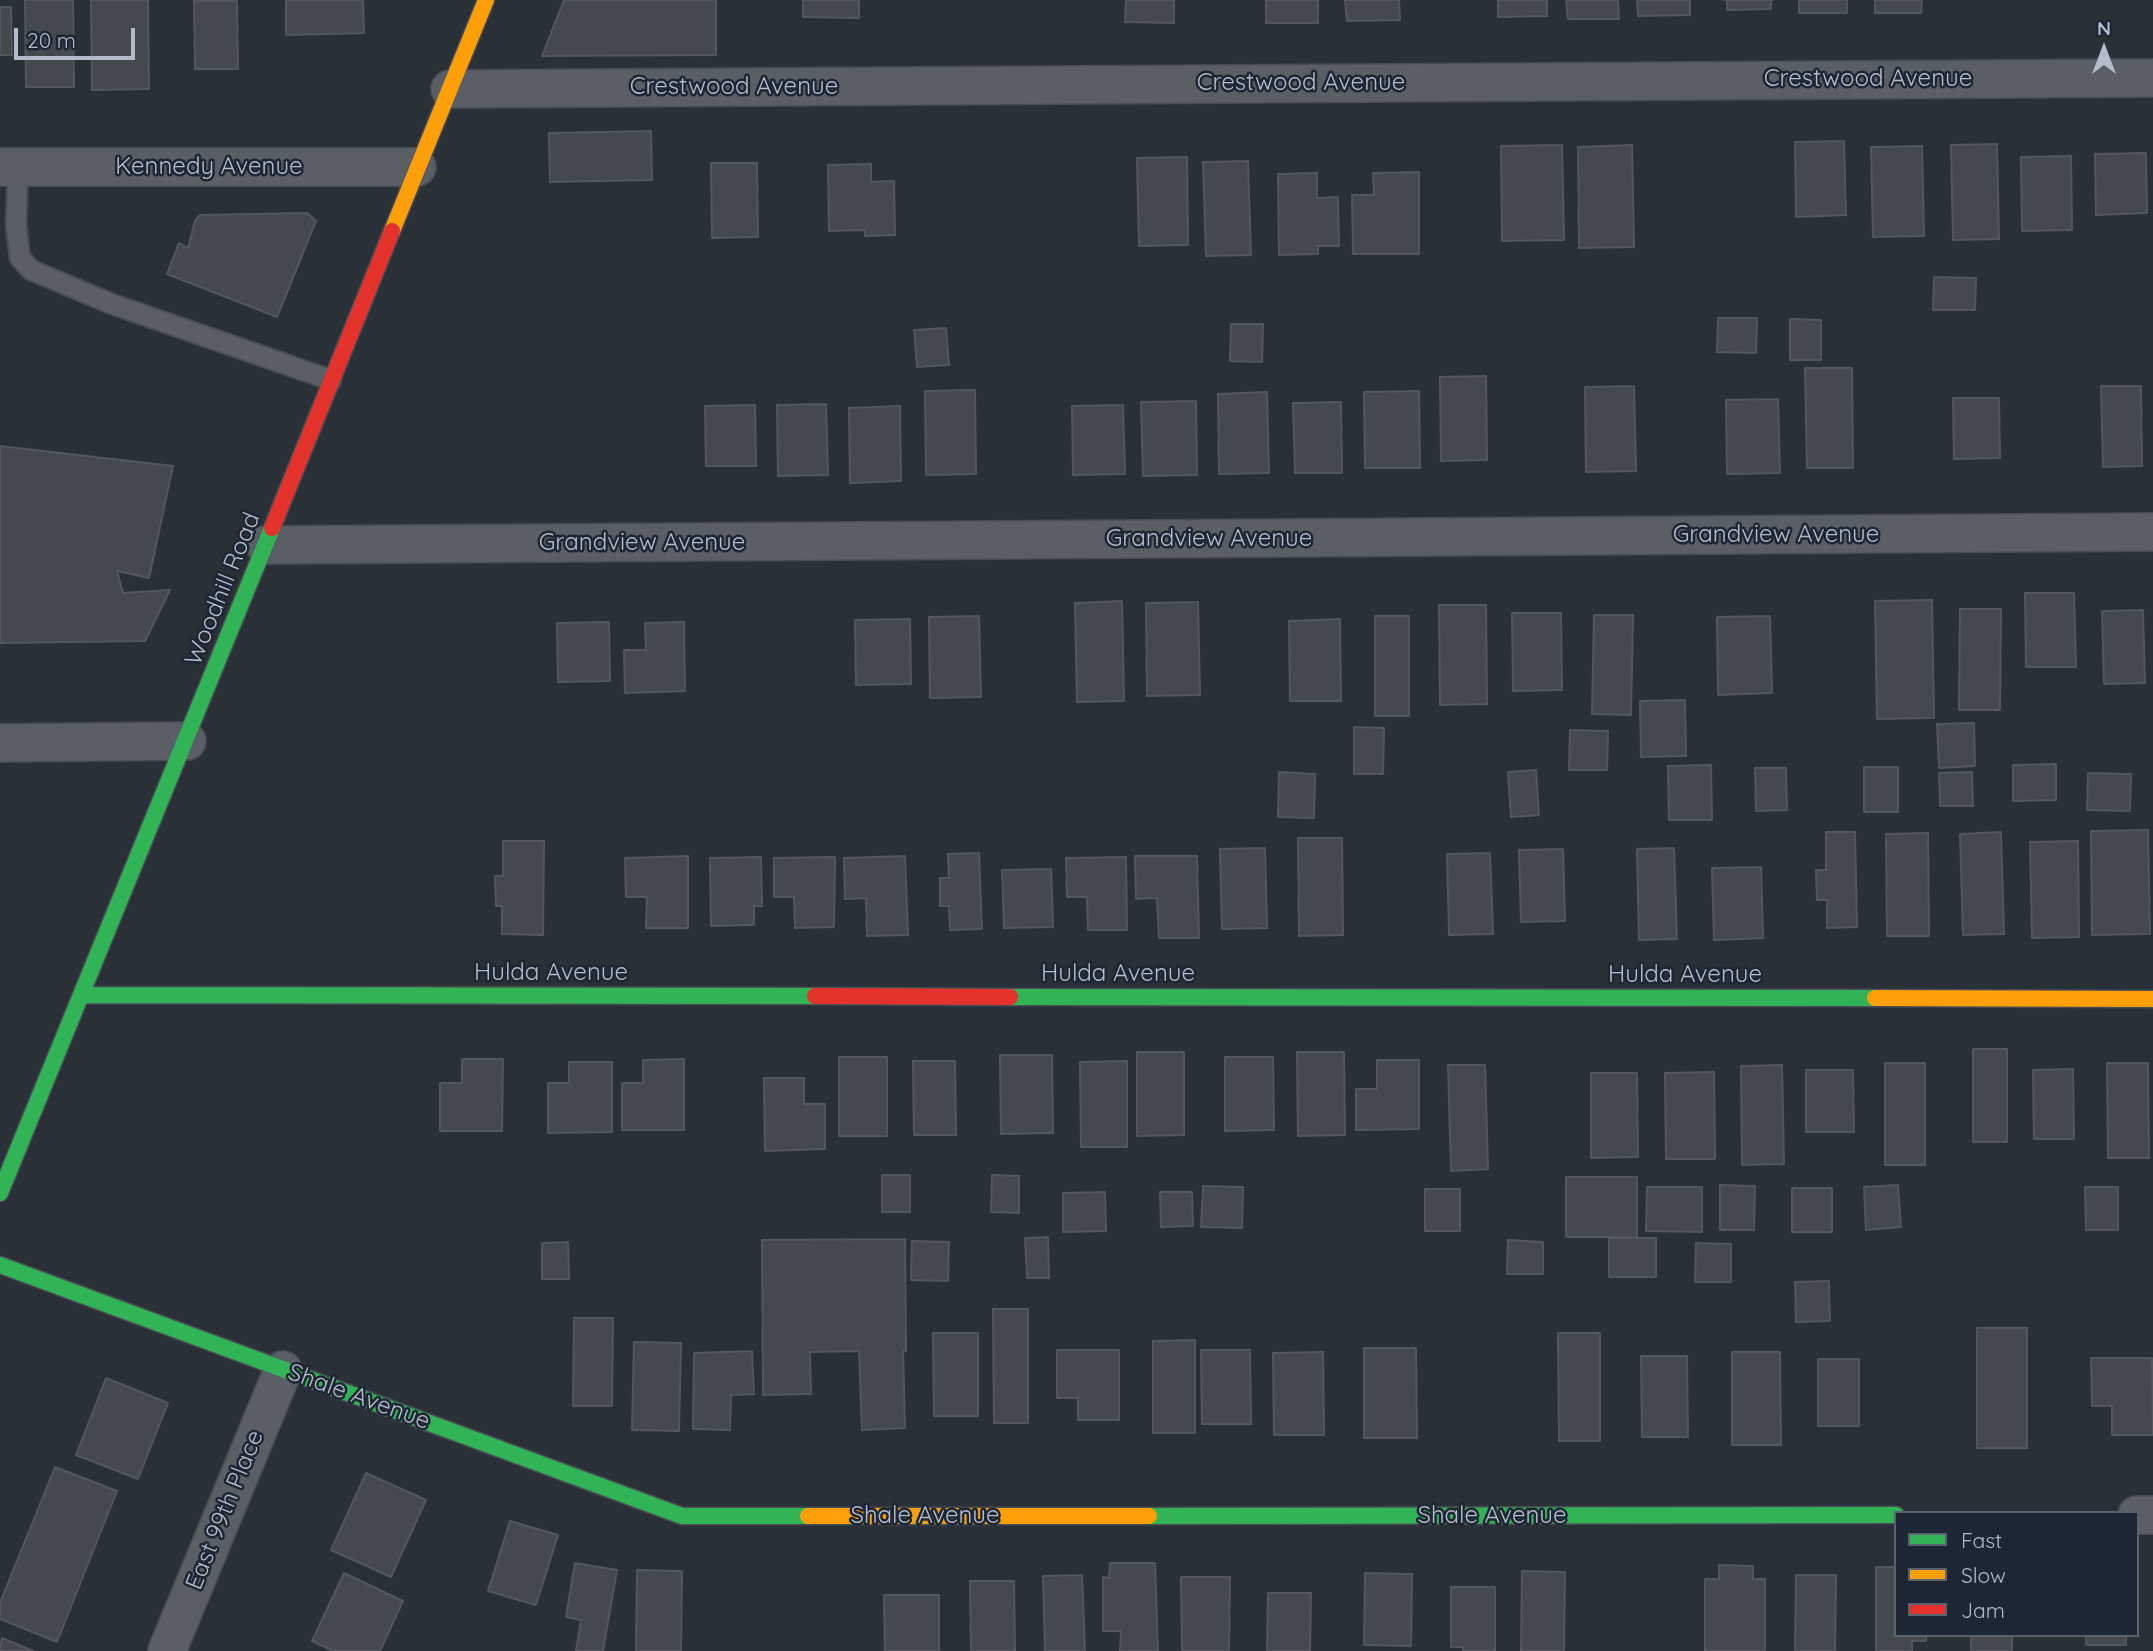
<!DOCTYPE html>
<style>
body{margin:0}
#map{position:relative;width:2153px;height:1651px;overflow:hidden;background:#2a3038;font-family:Quicksand,sans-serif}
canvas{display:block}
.legend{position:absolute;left:1894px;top:1511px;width:245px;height:126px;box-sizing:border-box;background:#1d2633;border:2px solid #59626f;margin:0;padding:9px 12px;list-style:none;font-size:21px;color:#b4bcc9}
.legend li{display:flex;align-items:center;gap:14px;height:35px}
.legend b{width:35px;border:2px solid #59626f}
.north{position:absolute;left:2069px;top:14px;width:70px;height:70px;-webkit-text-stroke:5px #1d2633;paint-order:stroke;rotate:0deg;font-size:19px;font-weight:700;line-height:28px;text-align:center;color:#b4bcc9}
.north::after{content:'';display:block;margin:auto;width:24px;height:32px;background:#b4bcc9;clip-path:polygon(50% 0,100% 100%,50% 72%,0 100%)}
.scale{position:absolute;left:14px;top:28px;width:121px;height:32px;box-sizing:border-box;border:4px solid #b4bcc9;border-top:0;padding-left:9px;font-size:21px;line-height:24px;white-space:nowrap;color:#b4bcc9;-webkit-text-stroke:5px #1d2633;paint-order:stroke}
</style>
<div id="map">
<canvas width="2153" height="1651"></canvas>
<ul class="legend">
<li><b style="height:9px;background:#30b455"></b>Fast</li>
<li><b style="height:9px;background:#ff9f0a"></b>Slow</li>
<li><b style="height:9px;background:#e5322d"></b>Jam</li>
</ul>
<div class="north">N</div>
<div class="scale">20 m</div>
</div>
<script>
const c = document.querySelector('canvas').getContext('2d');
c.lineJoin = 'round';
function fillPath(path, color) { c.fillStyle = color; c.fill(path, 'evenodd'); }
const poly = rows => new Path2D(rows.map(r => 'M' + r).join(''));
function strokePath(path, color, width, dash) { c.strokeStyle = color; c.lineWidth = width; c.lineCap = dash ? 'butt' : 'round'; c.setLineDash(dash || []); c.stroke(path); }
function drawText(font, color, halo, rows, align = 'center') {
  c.font = font + ' Quicksand,sans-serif'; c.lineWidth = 5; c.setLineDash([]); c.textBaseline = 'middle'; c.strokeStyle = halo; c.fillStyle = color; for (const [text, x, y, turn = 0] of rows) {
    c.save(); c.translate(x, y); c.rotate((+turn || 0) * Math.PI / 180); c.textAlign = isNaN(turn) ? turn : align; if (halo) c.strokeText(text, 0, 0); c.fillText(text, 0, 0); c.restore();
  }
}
const building = poly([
 [25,0,73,0,74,87,26,87,25,0],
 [91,0,148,0,149,89,92,90,91,0],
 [286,0,363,0,364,33,286,35,286,0],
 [564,0,716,0,716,55,542,56,564,0],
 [803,0,859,0,859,18,803,17,803,0],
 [1126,0,1174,0,1174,23,1125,22,1126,0],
 [1266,0,1318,0,1318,23,1266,23,1266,0],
 [1345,0,1399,0,1400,20,1347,21,1345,0],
 [1498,0,1547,0,1547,16,1498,17,1498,0],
 [1566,0,1618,0,1619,19,1568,19,1566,0],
 [1637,0,1690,0,1690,15,1638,16,1637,0],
 [1724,0,1773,0,1771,0,1771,9,1727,10,1727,0,1724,0],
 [1799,0,1847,0,1847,13,1799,13,1799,0],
 [1875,0,1922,0,1921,13,1875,13,1875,0],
 [194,1,237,1,238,69,195,69,194,1],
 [0,7,11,7,12,55,0,55,0,7],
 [651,131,652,180,550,182,549,133,651,131],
 [1844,141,1846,215,1796,217,1795,142,1844,141],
 [1997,144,1999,239,1953,240,1951,145,1997,144],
 [1562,145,1564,240,1502,241,1501,146,1562,145],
 [1632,145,1634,247,1579,248,1578,147,1632,145],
 [1922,146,1924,236,1873,237,1871,147,1922,146],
 [2146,153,2147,213,2096,215,2095,154,2146,153],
 [2071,156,2072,230,2022,231,2021,157,2071,156],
 [1187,157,1188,245,1139,246,1137,158,1187,157],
 [1248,161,1251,255,1206,256,1203,162,1248,161],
 [711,163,757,163,758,237,712,238,711,163],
 [871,164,871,182,894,181,895,235,865,236,865,230,829,231,828,165,871,164],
 [1419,172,1419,254,1353,254,1352,195,1374,195,1373,173,1419,172],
 [1317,173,1317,198,1338,197,1339,246,1318,246,1318,254,1279,255,1278,174,1317,173],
 [307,213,316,221,277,317,167,274,179,243,188,248,195,221,200,215,307,213],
 [1934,277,1976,278,1975,310,1933,310,1934,277],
 [1718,318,1757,318,1756,353,1717,352,1718,318],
 [1790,319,1821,320,1821,360,1790,360,1790,319],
 [1231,324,1263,324,1262,362,1230,361,1231,324],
 [946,328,949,365,917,367,914,330,946,328],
 [1805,368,1852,368,1853,468,1807,468,1805,368],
 [1486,376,1487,460,1441,461,1440,377,1486,376],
 [1634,386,1636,471,1586,472,1585,387,1634,386],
 [2101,386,2141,386,2142,466,2103,467,2101,386],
 [975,390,976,474,926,475,925,391,975,390],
 [1419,391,1420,468,1365,468,1364,392,1419,391],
 [1267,392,1269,473,1219,474,1218,394,1267,392],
 [1953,398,1999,398,2000,458,1954,459,1953,398],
 [1778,399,1780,473,1727,474,1726,400,1778,399],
 [1196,401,1197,475,1143,476,1141,402,1196,401],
 [1341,402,1342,473,1295,473,1293,403,1341,402],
 [826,404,828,475,778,476,777,405,826,404],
 [755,405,756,466,706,466,705,406,755,405],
 [1123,405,1125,474,1073,475,1072,406,1123,405],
 [900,406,901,481,850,483,849,408,900,406],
 [0,446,173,466,149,578,117,571,123,593,170,590,145,641,0,643,0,446],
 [2025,593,2074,593,2076,667,2026,667,2025,593],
 [1932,600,1934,718,1877,719,1875,601,1932,600],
 [1122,601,1124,701,1077,702,1075,603,1122,601],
 [1198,602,1200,695,1147,696,1146,603,1198,602],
 [1439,605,1486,605,1487,704,1440,705,1439,605],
 [1960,609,2001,609,2000,710,1959,710,1960,609],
 [2143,610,2145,683,2104,684,2102,611,2143,610],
 [1512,613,1561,613,1562,690,1513,691,1512,613],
 [1594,615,1633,615,1631,715,1592,714,1594,615],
 [979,616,981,697,930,698,929,617,979,616],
 [1375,616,1409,616,1409,716,1375,716,1375,616],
 [1770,616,1772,693,1718,695,1717,617,1770,616],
 [910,619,911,684,856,685,855,620,910,619],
 [1340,619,1341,701,1290,701,1289,621,1340,619],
 [609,622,610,681,558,682,557,623,609,622],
 [684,622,685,691,625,693,624,650,646,650,645,623,684,622],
 [1685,700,1686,756,1641,757,1640,701,1685,700],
 [1974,723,1975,766,1939,768,1937,724,1974,723],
 [1354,727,1384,728,1383,774,1354,774,1354,727],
 [1570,730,1608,731,1607,770,1569,770,1570,730],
 [2056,764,2056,800,2013,801,2013,765,2056,764],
 [1711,765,1712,820,1669,820,1668,766,1711,765],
 [1864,767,1898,767,1898,812,1864,812,1864,767],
 [1755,768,1786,768,1787,810,1756,811,1755,768],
 [1536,770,1539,815,1511,817,1508,772,1536,770],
 [1279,772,1315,774,1314,818,1278,817,1279,772],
 [1972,772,1973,806,1940,806,1939,773,1972,772],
 [2088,773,2131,774,2130,811,2087,810,2088,773],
 [2148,830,2150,934,2092,935,2091,831,2148,830],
 [1826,832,1855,832,1857,927,1827,928,1827,900,1817,900,1816,870,1826,870,1826,832],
 [2001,832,2004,934,1963,935,1960,834,2001,832],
 [1928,833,1929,936,1887,936,1886,834,1928,833],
 [1298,838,1342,838,1343,935,1299,936,1298,838],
 [503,841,544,841,543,935,502,934,502,906,496,906,495,876,503,876,503,841],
 [2078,841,2079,937,2032,938,2030,842,2078,841],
 [1265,848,1267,928,1222,929,1220,849,1265,848],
 [1674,848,1677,939,1639,940,1637,849,1674,848],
 [1563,849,1565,921,1521,922,1519,850,1563,849],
 [979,853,982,929,950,930,949,906,940,906,940,878,949,878,948,854,979,853],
 [1490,853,1493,934,1449,935,1447,854,1490,853],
 [688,856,688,928,646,928,647,897,626,897,625,858,688,856],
 [905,856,908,935,867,936,866,898,845,899,844,858,905,856],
 [1135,856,1197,856,1199,938,1159,938,1157,898,1136,899,1135,856],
 [761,857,762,906,754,906,754,925,711,926,710,858,761,857],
 [835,857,834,927,795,928,794,897,774,897,774,858,835,857],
 [1126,857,1127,930,1088,930,1087,897,1067,897,1066,858,1126,857],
 [1761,867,1763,938,1714,940,1712,868,1761,867],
 [1051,869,1053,927,1004,928,1002,870,1051,869],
 [1973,1049,2007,1049,2007,1142,1973,1142,1973,1049],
 [1137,1052,1184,1052,1184,1135,1137,1136,1137,1052],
 [1297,1052,1344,1052,1345,1135,1298,1136,1297,1052],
 [1000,1055,1052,1055,1053,1133,1001,1134,1000,1055],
 [839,1057,887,1057,887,1136,839,1136,839,1057],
 [1225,1057,1273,1057,1274,1130,1225,1131,1225,1057],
 [462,1059,503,1059,502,1131,440,1131,440,1083,462,1083,462,1059],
 [684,1059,684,1130,622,1130,622,1083,643,1083,643,1060,684,1059],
 [1377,1060,1419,1060,1419,1129,1356,1130,1356,1089,1377,1089,1377,1060],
 [913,1061,955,1061,956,1135,914,1135,913,1061],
 [1127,1061,1127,1147,1081,1147,1080,1062,1127,1061],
 [569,1062,612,1062,612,1132,548,1133,548,1083,569,1083,569,1062],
 [1885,1063,1925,1063,1925,1165,1885,1165,1885,1063],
 [2107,1063,2148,1063,2149,1158,2108,1158,2107,1063],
 [1448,1065,1485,1065,1488,1169,1451,1171,1448,1065],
 [1782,1065,1784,1164,1742,1165,1741,1066,1782,1065],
 [2073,1069,2074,1139,2034,1139,2033,1070,2073,1069],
 [1806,1070,1853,1070,1854,1132,1806,1132,1806,1070],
 [1714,1072,1715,1159,1666,1159,1665,1073,1714,1072],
 [1591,1073,1637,1073,1638,1157,1591,1158,1591,1073],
 [764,1078,804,1078,804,1104,825,1104,825,1149,765,1151,764,1078],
 [882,1175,910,1175,910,1212,882,1212,882,1175],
 [992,1175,1019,1176,1019,1213,991,1212,992,1175],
 [1566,1177,1637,1177,1637,1237,1566,1237,1566,1177],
 [1720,1185,1755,1186,1754,1230,1720,1230,1720,1185],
 [1898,1185,1901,1227,1866,1230,1864,1187,1898,1185],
 [1203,1186,1243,1187,1242,1228,1201,1227,1203,1186],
 [1647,1187,1702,1187,1702,1232,1646,1231,1647,1187],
 [2085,1187,2118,1187,2118,1230,2086,1230,2085,1187],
 [1792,1188,1832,1188,1832,1232,1792,1232,1792,1188],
 [1425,1189,1460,1189,1460,1231,1425,1231,1425,1189],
 [1105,1192,1106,1231,1063,1232,1063,1193,1105,1192],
 [1160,1192,1192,1192,1193,1226,1161,1227,1160,1192],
 [1048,1237,1049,1278,1027,1278,1025,1238,1048,1237],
 [1609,1238,1656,1238,1656,1277,1609,1277,1609,1238],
 [905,1239,906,1351,903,1351,905,1428,862,1430,859,1351,810,1352,811,1394,763,1395,762,1240,905,1239],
 [1508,1240,1543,1242,1543,1274,1507,1274,1508,1240],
 [912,1241,949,1242,948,1281,911,1280,912,1241],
 [568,1242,569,1279,542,1279,542,1243,568,1242],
 [1696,1243,1731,1244,1731,1282,1695,1282,1696,1243],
 [1829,1281,1830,1321,1796,1322,1795,1282,1829,1281],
 [993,1309,1028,1309,1028,1423,994,1423,993,1309],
 [574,1318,613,1318,612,1406,573,1406,574,1318],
 [1977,1328,2027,1328,2027,1448,1977,1448,1977,1328],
 [933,1333,978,1333,978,1416,934,1416,933,1333],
 [1558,1333,1600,1333,1600,1441,1559,1441,1558,1333],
 [1195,1340,1195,1433,1153,1433,1153,1341,1195,1340],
 [634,1342,681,1343,679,1431,632,1430,634,1342],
 [1364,1348,1416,1348,1417,1438,1364,1438,1364,1348],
 [1057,1350,1119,1350,1119,1420,1078,1420,1078,1398,1057,1398,1057,1350],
 [1201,1350,1250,1350,1251,1424,1202,1424,1201,1350],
 [752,1351,754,1394,731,1395,730,1430,693,1429,694,1353,752,1351],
 [1323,1352,1324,1435,1274,1435,1273,1353,1323,1352],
 [1732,1352,1780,1352,1781,1445,1732,1445,1732,1352],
 [1641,1356,1687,1356,1688,1437,1642,1437,1641,1356],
 [2091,1358,2152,1358,2153,1435,2112,1435,2112,1406,2092,1406,2091,1358],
 [1818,1359,1859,1359,1859,1426,1818,1426,1818,1359],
 [106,1378,168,1403,138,1479,76,1455,106,1378],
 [55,1467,117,1491,57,1642,0,1619,0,1603,55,1467],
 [366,1473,426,1500,391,1577,331,1550,366,1473],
 [510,1521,558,1535,536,1605,488,1591,510,1521],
 [575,1563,617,1570,603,1651,576,1651,581,1620,566,1617,575,1563],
 [1110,1563,1155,1563,1158,1651,1120,1651,1121,1631,1103,1631,1103,1577,1109,1578,1110,1563],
 [1719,1565,1753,1566,1753,1579,1765,1579,1765,1651,1705,1651,1705,1579,1719,1579,1719,1565],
 [1876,1567,1896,1567,1896,1635,1926,1635,1926,1641,1912,1641,1912,1651,1876,1651,1876,1567],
 [637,1570,682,1571,681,1651,636,1651,637,1570],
 [1522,1571,1565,1572,1564,1651,1521,1651,1522,1571],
 [344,1573,403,1601,380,1651,333,1651,312,1641,344,1573],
 [1365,1573,1412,1574,1411,1646,1364,1645,1365,1573],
 [1082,1575,1085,1651,1045,1651,1043,1576,1082,1575],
 [1796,1575,1836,1575,1835,1651,1795,1651,1796,1575],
 [1181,1577,1230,1577,1229,1651,1182,1651,1181,1577],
 [970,1581,1014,1581,1015,1651,971,1651,970,1581],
 [1451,1587,1495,1587,1495,1651,1463,1651,1463,1647,1451,1647,1451,1587],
 [1268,1593,1311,1593,1310,1651,1267,1651,1268,1593],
 [884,1595,939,1595,939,1651,885,1651,884,1595],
 [1971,1635,2012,1635,2012,1651,1971,1651,1971,1635],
 [2086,1635,2126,1635,2126,1645,2086,1645,2086,1635],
 [2,1638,33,1651,0,1651,2,1638]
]);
fillPath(building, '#444950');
strokePath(building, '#52575f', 2);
const lane = poly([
 [18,167,16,225,20,258,31,270,112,304,331,380]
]);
const street = poly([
 [450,89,2153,78],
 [0,167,417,167],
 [265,545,2153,532],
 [0,743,187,741],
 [2137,1515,2153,1515],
 [167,1651,283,1370]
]);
const fast = poly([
 [84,995,815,996],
 [1010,997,1875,998],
 [0,1193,272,528],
 [0,1265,682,1516,808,1516],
 [1149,1516,1896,1515]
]);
const slow = poly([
 [392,231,486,0],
 [1875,998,2153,999],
 [808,1516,1149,1516]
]);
const jam = poly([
 [272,528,392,231],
 [815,996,1010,997]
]);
strokePath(lane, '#484c53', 23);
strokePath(street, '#484c53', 40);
strokePath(fast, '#484c53', 19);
strokePath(slow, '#484c53', 19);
strokePath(jam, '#484c53', 19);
strokePath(lane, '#5a5e66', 19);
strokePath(street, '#5a5e66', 37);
strokePath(fast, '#30b455', 16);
strokePath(slow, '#ff9f0a', 16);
strokePath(jam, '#e5322d', 16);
drawText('24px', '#b4bcc9', '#1d2633', [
 ["Crestwood Avenue",1868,79],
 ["Crestwood Avenue",1301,83],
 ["Crestwood Avenue",734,87],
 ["Kennedy Avenue",209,167],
 ["Grandview Avenue",1776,535],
 ["Grandview Avenue",1209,539],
 ["Grandview Avenue",642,543],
 ["Woodhill Road",223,589,-68],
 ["Hulda Avenue",551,973],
 ["Hulda Avenue",1118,974],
 ["Hulda Avenue",1685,975],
 ["Shale Avenue",359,1397,20],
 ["East 99th Place",225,1510,-68],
 ["Shale Avenue",925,1516],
 ["Shale Avenue",1492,1516]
]);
</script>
